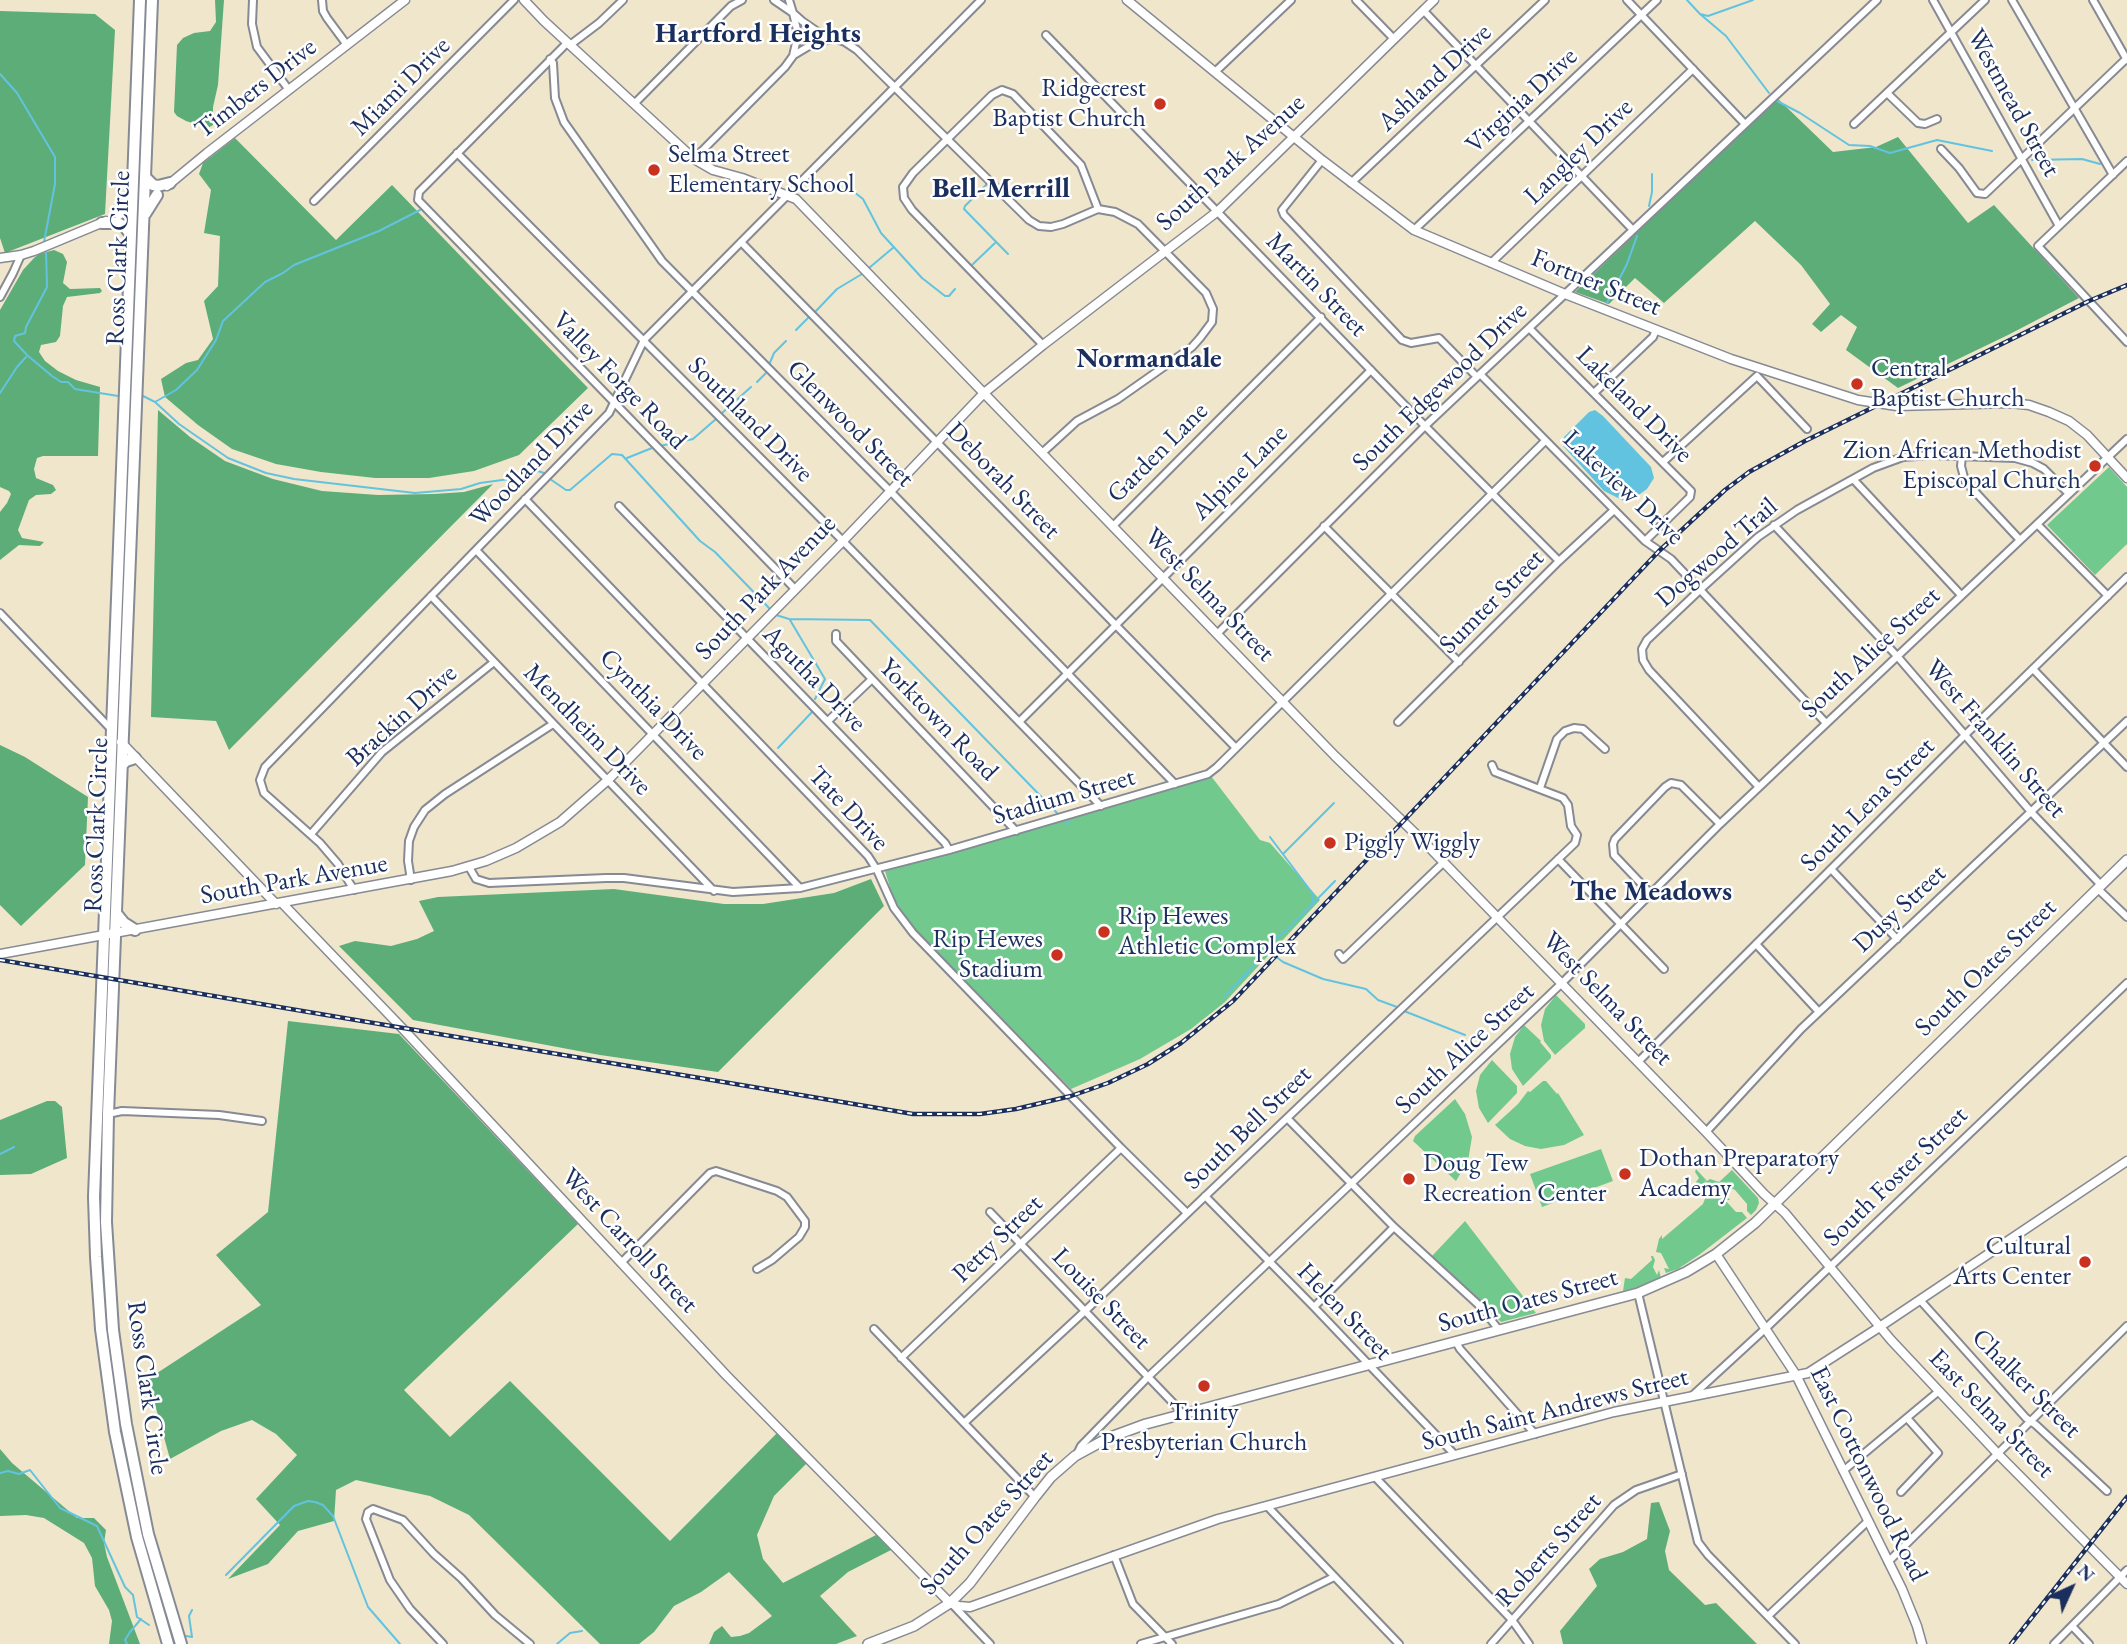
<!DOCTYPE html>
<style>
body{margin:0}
#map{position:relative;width:2127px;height:1644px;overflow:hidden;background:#f0e6cb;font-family:"EB Garamond",serif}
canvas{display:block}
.north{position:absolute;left:2036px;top:1553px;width:70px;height:70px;-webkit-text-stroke:5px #fff;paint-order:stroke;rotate:45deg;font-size:19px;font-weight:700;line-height:28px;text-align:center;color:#1b2f5e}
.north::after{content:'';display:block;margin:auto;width:24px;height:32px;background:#1b2f5e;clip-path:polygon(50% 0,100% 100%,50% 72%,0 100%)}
</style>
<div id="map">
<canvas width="2127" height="1644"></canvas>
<div class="north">N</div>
</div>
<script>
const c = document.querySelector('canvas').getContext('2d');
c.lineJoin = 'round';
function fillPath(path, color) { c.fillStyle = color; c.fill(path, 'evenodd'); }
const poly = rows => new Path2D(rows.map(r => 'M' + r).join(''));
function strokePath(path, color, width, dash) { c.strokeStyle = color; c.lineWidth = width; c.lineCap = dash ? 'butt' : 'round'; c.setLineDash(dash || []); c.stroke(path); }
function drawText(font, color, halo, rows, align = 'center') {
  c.font = font + ' "EB Garamond",serif'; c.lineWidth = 5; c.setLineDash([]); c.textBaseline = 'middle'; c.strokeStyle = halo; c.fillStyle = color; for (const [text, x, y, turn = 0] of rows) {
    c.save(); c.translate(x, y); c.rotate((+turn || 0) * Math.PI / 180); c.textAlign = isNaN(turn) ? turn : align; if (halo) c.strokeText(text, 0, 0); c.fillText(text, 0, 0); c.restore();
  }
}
fillPath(poly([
 [2109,467,2127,487,2127,544,2095,575,2047,525],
 [1211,776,1260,840,1270,843,1320,900,1225,1002,1191,1029,1140,1059,1071,1089,909,923,893,897,885,871],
 [1556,995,1585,1024,1585,1028,1555,1055,1544,1041,1541,1025,1545,1009],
 [1524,1025,1541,1041,1540,1042,1551,1055,1551,1058,1523,1086,1512,1069,1510,1054,1515,1037],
 [1492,1060,1517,1086,1517,1093,1488,1123,1479,1108,1476,1091,1480,1075],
 [1543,1081,1546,1081,1557,1094,1558,1093,1584,1135,1564,1145,1541,1149,1525,1146,1510,1139,1495,1125,1518,1104,1528,1091,1530,1092],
 [1455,1099,1465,1114,1472,1137,1468,1161,1456,1181,1413,1141,1415,1136],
 [1601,1149,1613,1181,1542,1207,1530,1174],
 [1696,1169,1707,1181,1710,1179,1719,1182,1732,1170,1758,1198,1759,1203,1756,1210,1751,1215,1747,1211,1747,1204,1735,1190,1725,1185,1715,1183,1712,1188,1701,1191,1708,1184,1704,1179,1707,1184,1695,1195,1690,1190,1699,1178,1695,1172],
 [1718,1193,1725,1195,1730,1200,1725,1200,1736,1212,1742,1212,1747,1218,1699,1255,1678,1269,1666,1273,1664,1268,1669,1269,1661,1253,1656,1252,1659,1239,1662,1235,1662,1239,1703,1204,1706,1196],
 [1465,1221,1536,1313,1501,1322,1432,1256],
 [1651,1256,1653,1256,1655,1260,1653,1267,1657,1275,1659,1270,1661,1278,1643,1286,1623,1291,1625,1278,1631,1279,1652,1260]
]), '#72c98e');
fillPath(poly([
 [215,0,224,0,218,85,213,107,213,125,208,128,186,121,177,116,174,112,177,45,183,38,194,33,210,31,216,22],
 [0,11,95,14,115,30,105,214,5,253,0,238],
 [1777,98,1833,152,1876,147,1898,137,1968,223,1994,205,2079,298,2008,335,1898,388,1846,350,1857,327,1841,315,1821,332,1812,324,1830,304,1801,265,1755,221,1664,303,1635,278,1609,304,1575,292],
 [235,138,336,240,392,185,588,388,519,455,474,471,429,478,375,478,321,472,276,464,232,449,198,425,165,397,161,379,186,363,198,360,213,339,204,301,218,286,220,236,204,233,211,190,199,174,203,163],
 [54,250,63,254,67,262,63,283,70,289,100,288,102,291,100,293,67,297,63,306,60,336,56,342,41,345,39,352,45,361,58,371,76,380,100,387,98,456,43,456,37,458,34,469,36,478,53,485,56,490,51,494,36,495,29,500,18,530,22,538,44,542,40,546,19,545,0,560,0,512,7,503,11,494,9,491,0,487,0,310,23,270,34,258,39,254],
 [158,410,190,437,225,461,273,479,322,491,378,495,434,494,464,492,493,484,229,750,216,721,151,717],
 [0,745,25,757,88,797,85,865,21,926,0,905],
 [871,879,884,906,718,1072,600,1055,413,1020,339,946,355,941,391,946,417,939,434,931,419,901,438,897,614,889,724,904,763,904,834,893],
 [288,1021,399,1034,578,1224,404,1390,450,1437,510,1381,670,1541,778,1432,807,1463,774,1496,757,1535,763,1559,783,1583,876,1535,891,1550,848,1572,820,1596,857,1636,836,1644,709,1644,714,1632,722,1626,731,1637,740,1636,749,1633,772,1616,729,1572,701,1592,674,1606,654,1632,639,1644,600,1644,469,1515,430,1496,356,1480,336,1490,334,1521,298,1531,268,1564,228,1579,280,1525,256,1499,297,1455,276,1434,252,1420,221,1431,170,1459,148,1379,261,1305,216,1255,268,1212],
 [47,1101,55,1101,62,1107,67,1158,31,1174,0,1175,0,1120],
 [0,1449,12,1463,77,1518,94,1518,106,1530,104,1543,107,1557,140,1644,109,1644,112,1621,109,1610,95,1586,92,1558,84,1543,44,1518,26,1515,0,1516],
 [1659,1502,1670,1531,1665,1551,1669,1570,1705,1605,1716,1603,1757,1644,1563,1644,1560,1631,1597,1586,1589,1569,1600,1559,1623,1552,1647,1539,1651,1503]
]), '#5dad79');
fillPath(poly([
 [1595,410,1603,416,1651,467,1654,478,1647,489,1636,497,1624,501,1604,491,1563,446,1564,437,1589,412]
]), '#62c3e0');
strokePath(poly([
 [1687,0,1700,14,1708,16,1753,0],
 [1700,14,1726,36,1769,93],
 [0,74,17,93,55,157,55,184,44,242],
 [1777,101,1800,113,1849,145,1870,146,1890,153,1937,140,1992,151],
 [2032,160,2082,159,2100,164],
 [987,184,965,206,964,209,1008,254],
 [854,192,863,199,881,233,922,278,945,296,949,296,955,289],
 [1649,206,1652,192,1652,174],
 [46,251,47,287,26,327,25,333,15,336,14,341,27,355,52,376,61,382,68,382,75,389,118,396],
 [972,265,995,243],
 [869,268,894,247],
 [1607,303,1627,264,1637,236],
 [815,312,837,289,862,274],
 [796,330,809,317],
 [769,365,774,353,786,341],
 [757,382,766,373],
 [0,393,17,367,26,357],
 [143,396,155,402,179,424,228,458,266,473,294,479,415,493,461,489,480,483,517,478,538,471,544,473],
 [155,402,176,390,197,370,216,340,223,321,265,282,283,273,294,265,379,231,420,210],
 [722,413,751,387],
 [660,446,693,439,716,419],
 [627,458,652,448],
 [550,479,566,490,570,490,612,454,622,455,700,541,715,552,769,608],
 [776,615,789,619,870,620,1058,814],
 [790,620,825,679,815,699],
 [778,748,813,711],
 [1065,821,1069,824],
 [1270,837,1313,894,1313,902],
 [1283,854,1334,803],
 [1271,953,1283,962,1323,979,1366,989,1378,1000,1397,1007],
 [1225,996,1249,971,1273,940,1287,930,1335,881],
 [1404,1011,1465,1035],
 [0,1154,14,1147],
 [0,1473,8,1471,19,1474,30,1470,60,1508,97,1526,125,1587,133,1595,137,1617,149,1625],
 [226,1575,294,1506,308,1501,315,1502,323,1505,333,1516,368,1607,400,1644],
 [186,1636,192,1637,189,1616,192,1610],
 [127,1644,125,1640,130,1632,141,1619],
 [557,1644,570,1633,582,1631]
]), '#62c3e0', 2);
const street = poly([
 [253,0,252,24,257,47,289,90],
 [322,0,323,11,327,18,347,45],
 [789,0,793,13,802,21,818,32,845,42,857,50,1029,220,1039,226,1051,227,1063,224,1098,209],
 [1356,0,1394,39],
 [1627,0,1745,124],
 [1933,0,2059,226],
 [2012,0,2113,175],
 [2093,0,2127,60],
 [1423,10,1633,230],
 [1046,35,1425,426,1559,561],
 [567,43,419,192,418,200,795,589],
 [570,45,599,23,623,0],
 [794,55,814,43,832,39],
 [550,59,553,63,555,98,564,122,662,261,894,495,1175,784],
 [1216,71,1291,0],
 [1887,93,1918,123,1925,124,1937,119],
 [635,103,731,6,742,0],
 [1854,124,1985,0],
 [1941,149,1959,168,1977,193,1985,194,2127,58],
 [457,153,838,536,1101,806],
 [694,159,785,67,793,56,798,34,793,13,774,0],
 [1322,160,1282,210,1284,215,1402,340,1411,343,1439,338,1477,377],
 [2127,161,2038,246,2127,342],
 [1351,183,1545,0],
 [314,201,514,0],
 [1414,230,1657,0],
 [741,242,1236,748],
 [1491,263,1693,69],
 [0,297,13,273,21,255],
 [1529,328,1691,491,1690,497,1645,541],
 [1043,345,912,210,904,198,903,187,913,173,992,95,1002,90,1013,94,1081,165,1098,209],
 [1480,374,1645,541,1671,559,1826,723],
 [1757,376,1807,429],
 [1594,393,1653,337,1656,330],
 [1042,453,1077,421,1118,399,1192,347,1200,338,1212,322,1213,309,1206,293,1138,224,1115,212,1098,209],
 [1962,456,1961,466,1965,481,2020,540],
 [1663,462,1757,376],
 [1853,479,1961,595],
 [525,499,868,856,877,870,894,908,913,933,1121,1148,1187,1213],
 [619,506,945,843,949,850],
 [2037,524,2108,596],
 [1774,525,1897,656,2032,813,2101,885],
 [1113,526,1321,317],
 [1324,526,1459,662],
 [476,550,800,888],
 [431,596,714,891],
 [0,613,110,728],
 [836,634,836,641,1016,831],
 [1217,634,1425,426,1877,0],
 [2033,669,2127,767],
 [828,721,872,679],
 [1019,722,1371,370],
 [1398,722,1559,561,1614,510],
 [1758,786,1649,670,1643,660,1642,649,1647,640,1704,586,1758,537,1797,510,1873,468,1903,457,1932,455,2015,458,2033,463,2044,469,2069,494],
 [1540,788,1557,739,1565,731,1574,728,1583,729,1605,749],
 [311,834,382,752,494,662],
 [1558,859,1664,969],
 [469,867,476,879,489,883,606,878,624,878,733,892,800,888,949,850,1208,774,1217,767,1545,441],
 [1831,869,1897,939],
 [411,880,408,861,409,841,414,827,425,810,445,794,553,724],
 [2098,889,2127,917],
 [354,890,338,864,320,843,264,793,260,780,265,767,609,413,644,340,981,0],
 [1651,894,1614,855,1613,844,1615,839,1665,787,1671,783,1681,785,1720,824],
 [1756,944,1819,1012],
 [1339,954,1343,959,1444,862],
 [1638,1062,1964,736,2127,577],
 [108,1114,122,1111,219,1115,262,1121],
 [1287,1118,1394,1227,1481,1307,1499,1330],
 [1706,1132,1801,1029,2127,721],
 [1205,1196,1314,1307,1455,1455],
 [990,1212,1177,1407,1182,1414],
 [621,1263,710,1173,716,1171,777,1191,787,1197,805,1221,805,1227,799,1237,772,1260,757,1269],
 [1638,1293,1698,1542,1708,1555,1795,1644],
 [1920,1300,2026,1418,2036,1425,2107,1491],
 [1314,1307,1394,1227],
 [874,1329,1035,1497],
 [1456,1342,1460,1349,1535,1434],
 [901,1358,1121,1148],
 [1692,1396,1766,1328,2127,983],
 [964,1423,1085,1311,1575,843,1577,835,1571,826,1568,805,1563,798,1495,772,1492,765],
 [1077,1454,1081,1446,1149,1376,1562,983,1720,824,2127,439],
 [1843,1471,1939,1391],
 [1375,1477,1512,1620,1529,1644],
 [1901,1492,1938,1453,1907,1418],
 [1267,1506,1399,1644],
 [1114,1555,1133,1604,1172,1644],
 [1888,1562,2127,1326],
 [952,1604,990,1644],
 [1768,1616,1868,1521],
 [2072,1626,2089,1644],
 [443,1644,410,1609,390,1580,366,1519,368,1512,373,1509,403,1520,434,1554,461,1578,495,1615,530,1644],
 [1141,1644,1279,1604,1334,1577],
 [1491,1644,1614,1505,1636,1490,1682,1474],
 [2054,1644,2127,1570]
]);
const secondary = poly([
 [524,0,544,21,694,159,713,170,742,178,796,199,1335,756,1423,841,1706,1132,1764,1194,1785,1213,1891,1340,1998,1454,2127,1584],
 [1127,0,1322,160,1414,230,1565,294,1731,359,1858,400,1897,406,2010,403,2029,405,2049,412,2069,421,2087,435,2127,478],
 [167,186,207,153,405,0],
 [0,258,21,255,34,251,106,221],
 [121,742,276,904],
 [282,903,403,1029,726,1375,950,1603,959,1606,970,1607,1218,1519,1614,1412,1808,1373,1875,1330,2127,1161],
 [0,954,452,871,486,861,516,848,560,822,608,780,843,541,984,393,1043,345,1218,211,1434,0],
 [1716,1254,1796,1375,1902,1589,1917,1626,1922,1644]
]);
const primary = poly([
 [868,1644,914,1626,950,1603,970,1583,1035,1497,1051,1477,1075,1456,1108,1438,1146,1424,1638,1293,1686,1272,1716,1254,1755,1223,2127,860]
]);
const highway = poly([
 [140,0,94,1197,96,1257,101,1329,115,1432,137,1537,168,1644],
 [152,0,108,1114,106,1222,113,1330,126,1424,148,1534,181,1644],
 [145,177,153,185,158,186,170,183],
 [119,214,130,196],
 [145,214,157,195],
 [102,223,118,223,125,227,131,235],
 [122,765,126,761,135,758],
 [116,913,124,923,135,930]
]);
strokePath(street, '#868a94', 10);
strokePath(secondary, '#868a94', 11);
strokePath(primary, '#868a94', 12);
strokePath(highway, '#868a94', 14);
strokePath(street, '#fff', 6);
strokePath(secondary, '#fff', 8);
strokePath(primary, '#fff', 9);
strokePath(highway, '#fff', 10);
const rail = poly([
 [0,960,913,1114,980,1114,1016,1109,1071,1096,1108,1083,1148,1064,1181,1043,1233,1001,1659,551,1725,490,1749,472,1805,441,2089,301,2127,285],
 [2011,1644,2127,1497]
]);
strokePath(rail, '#1b2f5e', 4.5);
strokePath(rail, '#fff', 2, [5]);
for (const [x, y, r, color] of [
 [1160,104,7,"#c8321e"],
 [654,170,7,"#c8321e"],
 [1857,384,7,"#c8321e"],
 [2095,466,7,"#c8321e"],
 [1330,843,7,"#c8321e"],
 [1104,932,7,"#c8321e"],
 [1057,955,7,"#c8321e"],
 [1625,1174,7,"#c8321e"],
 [1409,1179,7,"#c8321e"],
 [2085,1262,7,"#c8321e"],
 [1204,1386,7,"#c8321e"]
]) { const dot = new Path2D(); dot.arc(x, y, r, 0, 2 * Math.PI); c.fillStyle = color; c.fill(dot); strokePath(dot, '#fff', 2.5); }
drawText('26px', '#1b2f5e', '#fff', [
 ["Ashland Drive",1435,78,-43],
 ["Miami Drive",401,87,-45],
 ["Timbers Drive",256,89,-38],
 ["Virginia Drive",1522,101,-43],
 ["Westmead Street",2013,103,61],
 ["Langley Drive",1579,152,-44],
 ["South Park Avenue",1231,163,-42],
 ["Ross Clark Circle",119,258,-88],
 ["Fortner Street",1596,283,22],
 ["Martin Street",1316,285,46],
 ["Valley Forge Road",619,381,46],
 ["South Edgewood Drive",1440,387,-44],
 ["Lakeland Drive",1634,405,45],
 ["Southland Drive",750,420,45],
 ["Glenwood Street",850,424,45],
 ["Garden Lane",1158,453,-45],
 ["Woodland Drive",532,464,-46],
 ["Alpine Lane",1240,473,-45],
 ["Deborah Street",1003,481,46],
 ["Lakeview Drive",1623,488,43],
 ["Dogwood Trail",1717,553,-41],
 ["South Park Avenue",766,588,-46],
 ["West Selma Street",1209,595,46],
 ["Sumter Street",1492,602,-45],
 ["South Alice Street",1871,653,-43],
 ["Agutha Drive",814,679,46],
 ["Cynthia Drive",653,705,46],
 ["Brackin Drive",402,716,-42],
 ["Yorktown Road",938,720,46],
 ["Mendheim Drive",587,730,46],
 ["West Franklin Street",1995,739,49],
 ["Stadium Street",1064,797,-16],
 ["South Lena Street",1868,805,-45],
 ["Tate Drive",848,809,47],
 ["Ross Clark Circle",97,825,-88],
 ["South Park Avenue",294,880,-10],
 ["Dusy Street",1900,909,-43],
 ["South Oates Street",1986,968,-44],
 ["West Selma Street",1607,999,46],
 ["South Alice Street",1465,1049,-43],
 ["South Bell Street",1248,1128,-44],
 ["South Foster Street",1896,1177,-44],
 ["Petty Street",998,1239,-44],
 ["West Carroll Street",629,1241,47],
 ["Louise Street",1101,1299,46],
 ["South Oates Street",1528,1301,-15],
 ["Helen Street",1344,1312,46],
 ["Chalker Street",2026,1384,45],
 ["Ross Clark Circle",147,1388,82],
 ["South Saint Andrews Street",1555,1410,-14],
 ["East Selma Street",1991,1414,46],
 ["East Cottonwood Road",1868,1474,64],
 ["South Oates Street",987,1523,-48],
 ["Roberts Street",1549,1550,-48]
]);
drawText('26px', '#1b2f5e', '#fff', [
 ["Ridgecrest",1146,89,"right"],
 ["Baptist Church",1146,119,"right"],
 ["Selma Street",668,155],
 ["Elementary School",668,185],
 ["Central",1871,369],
 ["Baptist Church",1871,399],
 ["Zion African Methodist",2081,451,"right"],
 ["Episcopal Church",2081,481,"right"],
 ["Piggly Wiggly",1344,843],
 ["Rip Hewes",1118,917],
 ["Athletic Complex",1118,947],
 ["Rip Hewes",1043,940,"right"],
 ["Stadium",1043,970,"right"],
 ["Dothan Preparatory",1639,1159],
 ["Academy",1639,1189],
 ["Doug Tew",1423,1164],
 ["Recreation Center",1423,1194],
 ["Cultural",2071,1247,"right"],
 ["Arts Center",2071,1277,"right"],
 ["Trinity",1204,1413,"center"],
 ["Presbyterian Church",1204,1443,"center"]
], 'left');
drawText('bold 28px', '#1b2f5e', '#fff', [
 ["Hartford Heights",758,34],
 ["Bell-Merrill",1001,189],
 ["Normandale",1149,359],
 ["The Meadows",1651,892]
]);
</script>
